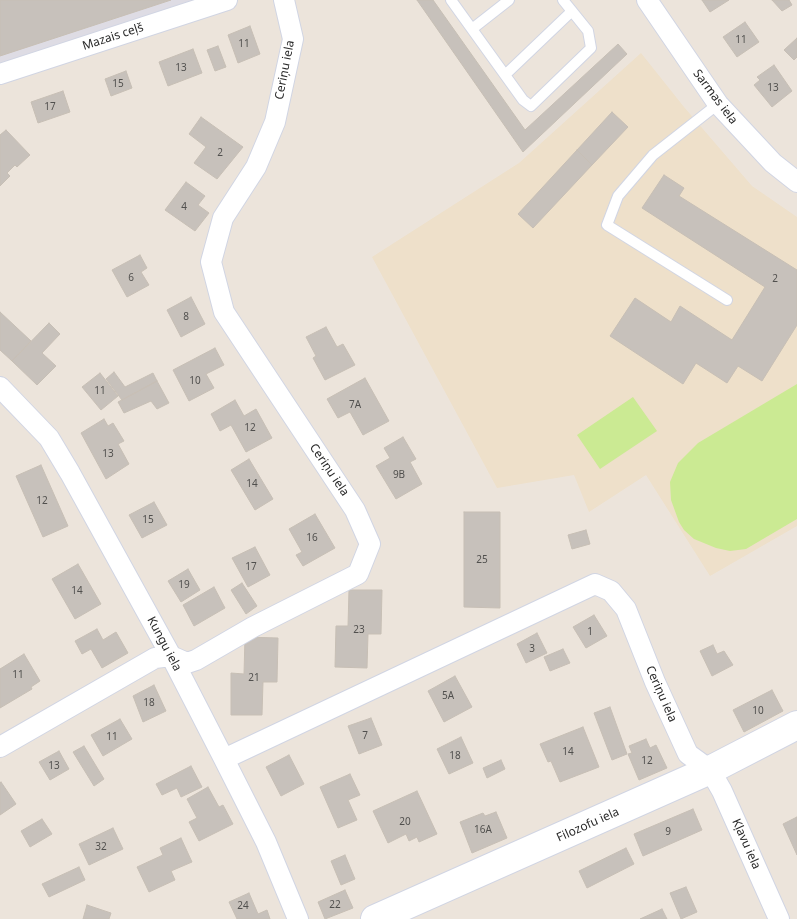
<!DOCTYPE html>
<meta charset="utf-8">
<style>
body{margin:0}
canvas{display:block;background:#ece4db}
</style>
<canvas width="797" height="919"></canvas>
<script>
const c = document.querySelector('canvas').getContext('2d');
c.lineJoin = 'round';
function fillPath(path, color) { c.fillStyle = color; c.fill(path, 'evenodd'); }
const poly = rows => new Path2D(rows.map(r => 'M' + r).join(''));
function strokePath(path, color, width, dash) { c.strokeStyle = color; c.lineWidth = width; c.lineCap = dash ? 'butt' : 'round'; c.setLineDash(dash || []); c.stroke(path); }
function drawText(font, color, halo, rows, align = 'center') {
  c.font = font + ' "Noto Sans",sans-serif'; c.lineWidth = 5; c.setLineDash([]); c.textBaseline = 'middle'; c.strokeStyle = halo; c.fillStyle = color; for (const [text, x, y, turn = 0] of rows) {
    c.save(); c.translate(x, y); c.rotate((+turn || 0) * Math.PI / 180); c.textAlign = isNaN(turn) ? turn : align; if (halo) c.strokeText(text, 0, 0); c.fillText(text, 0, 0); c.restore();
  }
}
fillPath(poly([
 [0,0,230,0,0,75]
]), '#dedce4');
fillPath(poly([
 [641,53,684,107,752,186,797,217,797,526,710,576,646,475,589,512,574,475,497,488,372,257,519,163]
]), '#eee0ca');
fillPath(poly([
 [797,384,797,519,746,549,730,551,716,548,694,539,684,530,679,522,671,500,670,482,678,463,698,443],
 [633,397,657,431,600,469,577,435]
]), '#cbea93');
const building = poly([
 [0,0,171,0,0,56,0,0],
 [417,0,433,0,525,130,618,44,627,54,523,152,417,0],
 [702,0,729,0,710,12,702,0],
 [772,0,789,0,792,5,782,11,772,0],
 [745,22,759,42,737,57,723,37,745,22],
 [250,26,260,54,238,63,228,35,250,26],
 [797,38,797,57,794,60,784,50,797,38],
 [218,46,226,67,215,71,207,50,218,46],
 [193,49,202,73,168,86,159,62,193,49],
 [774,65,792,91,772,107,754,85,760,80,757,77,774,65],
 [126,71,132,88,111,96,105,79,126,71],
 [63,91,70,112,38,123,31,102,63,91],
 [612,112,628,127,592,165,577,150,612,112],
 [201,117,243,147,217,179,194,163,206,147,189,134,201,117],
 [6,130,30,155,17,167,15,165,7,173,10,176,0,186,0,135,6,130],
 [577,150,592,165,533,228,518,214,577,150],
 [664,175,684,188,679,196,797,270,797,325,762,381,738,366,727,383,696,363,683,384,610,336,635,298,671,322,680,306,732,340,765,287,642,208,664,175],
 [186,182,205,196,198,205,209,213,195,231,165,210,186,182],
 [140,255,147,268,141,272,149,285,127,297,112,270,140,255],
 [191,297,205,324,181,337,167,310,191,297],
 [0,312,31,341,12,361,0,350,0,312],
 [49,323,60,334,42,353,56,366,37,385,12,361,49,323],
 [326,327,337,347,343,344,355,365,325,380,313,358,316,356,306,337,326,327],
 [215,348,224,365,206,374,214,388,189,401,173,370,215,348],
 [114,372,125,387,153,373,157,381,122,400,106,379,114,372],
 [100,373,118,396,101,410,82,387,100,373],
 [365,378,389,421,363,435,350,412,338,418,327,399,365,378],
 [157,381,169,403,157,409,151,401,124,413,118,402,157,381],
 [235,400,244,416,256,409,272,438,246,452,231,425,220,431,211,414,235,400],
 [104,419,108,426,113,423,124,441,118,444,129,464,106,479,81,433,104,419],
 [403,437,416,459,410,462,422,484,396,499,376,466,390,458,384,448,403,437],
 [249,459,273,499,255,510,231,470,249,459],
 [41,465,68,526,43,537,16,476,41,465],
 [154,502,167,525,142,538,129,515,154,502],
 [464,512,500,512,500,608,464,607,464,512],
 [315,514,335,548,303,566,296,555,302,552,289,529,315,514],
 [586,530,590,544,572,549,568,535,586,530],
 [255,547,270,575,248,587,232,558,255,547],
 [78,564,101,604,75,619,52,579,78,564],
 [188,569,200,590,181,602,168,581,188,569],
 [242,583,257,606,246,614,231,590,242,583],
 [214,587,225,608,194,626,183,605,214,587],
 [349,590,382,590,381,634,368,634,367,668,335,667,336,626,348,626,349,590],
 [594,615,607,636,586,648,573,627,594,615],
 [97,629,103,640,116,632,128,653,102,668,91,649,82,654,75,641,97,629],
 [537,633,547,653,526,663,517,644,537,633],
 [245,637,278,638,277,682,263,682,262,715,231,715,231,673,244,674,245,637],
 [713,645,717,654,724,651,733,665,712,676,700,651,713,645],
 [563,649,570,663,550,671,544,657,563,649],
 [24,654,40,681,31,687,32,689,0,708,0,669,24,654],
 [455,676,472,707,444,722,428,691,455,676],
 [154,685,166,711,143,722,133,696,154,685],
 [772,690,783,711,744,732,733,710,772,690],
 [610,707,627,754,612,760,594,713,610,707],
 [371,718,382,745,359,754,348,726,371,718],
 [120,719,132,739,103,756,91,735,120,719],
 [583,727,599,767,560,782,551,761,548,762,540,744,583,727],
 [461,737,473,763,449,774,437,749,461,737],
 [646,739,650,748,656,745,667,768,639,780,628,754,632,753,629,746,646,739],
 [84,746,104,779,94,786,73,752,84,746],
 [59,751,69,769,50,780,39,762,59,751],
 [289,755,304,784,281,796,266,767,289,755],
 [501,760,505,769,487,778,483,768,501,760],
 [191,766,202,787,181,797,177,788,162,795,156,784,191,766],
 [350,774,360,795,348,800,357,820,338,828,320,787,350,774],
 [1,782,16,804,0,815,0,783,1,782],
 [208,787,219,807,223,805,233,824,199,841,189,822,197,818,187,799,208,787],
 [417,791,437,834,419,842,417,837,409,841,406,834,388,843,373,811,417,791],
 [693,809,702,830,643,856,634,834,693,809],
 [496,812,507,838,472,853,460,822,483,813,485,816,496,812],
 [797,817,797,855,783,824,797,817],
 [42,819,52,834,30,847,21,831,42,819],
 [113,828,123,849,89,865,79,844,113,828],
 [181,838,192,862,171,871,175,880,149,892,137,867,163,855,160,848,181,838],
 [626,848,634,864,587,888,579,871,626,848],
 [345,855,355,879,341,885,331,861,345,855],
 [79,867,85,880,49,897,42,884,79,867],
 [686,887,697,912,681,919,670,893,686,887],
 [345,890,353,908,325,919,318,902,345,890],
 [249,893,258,914,267,910,270,919,237,919,229,902,249,893],
 [87,905,111,913,109,919,83,919,87,905],
 [662,909,667,919,640,919,662,909]
]);
fillPath(building, '#c7c1bb');
strokePath(building, '#c7bfb5', 1);
const lane = poly([
 [451,0,523,100,531,106,591,48,588,31,563,0],
 [472,29,509,0],
 [505,75,572,11],
 [718,104,653,155,618,196,607,225,727,300]
]);
const street = poly([
 [647,0,718,104,773,163,797,182],
 [0,74,227,0],
 [0,387,49,438,70,473,171,656,224,759,266,842,298,919],
 [0,747,155,658,171,656,187,663,196,660,253,627,358,574,370,544,355,510,224,312,211,262,223,218,256,167,275,122,293,39,284,0],
 [224,759,595,584,611,591,626,609,655,682,688,754,710,770,722,791,779,919]
]);
const secondary = poly([
 [375,919,710,770,797,725]
]);
strokePath(lane, '#d1d5e3', 12);
strokePath(street, '#d1d5e3', 22);
strokePath(secondary, '#d1d5e3', 30);
strokePath(lane, '#fff', 10);
strokePath(street, '#fff', 20);
strokePath(secondary, '#fff', 28);
drawText('10px', '#51504e', null, [
 ["11",741,40],
 ["11",244,44],
 ["13",181,68],
 ["15",118,84],
 ["13",773,88],
 ["17",50,107],
 ["2",220,153],
 ["4",184,207],
 ["6",131,278],
 ["2",775,279],
 ["8",186,317],
 ["10",195,381],
 ["11",100,391],
 ["7A",355,405],
 ["12",250,428],
 ["13",108,454],
 ["9B",399,475],
 ["14",252,484],
 ["12",42,501],
 ["15",148,520],
 ["16",312,538],
 ["25",482,560],
 ["17",251,567],
 ["19",184,585],
 ["14",77,591],
 ["23",359,630],
 ["1",590,632],
 ["3",532,649],
 ["11",18,675],
 ["21",254,678],
 ["5A",448,696],
 ["18",149,703],
 ["10",758,711],
 ["7",365,736],
 ["11",112,737],
 ["14",568,752],
 ["18",455,756],
 ["12",647,761],
 ["13",54,766],
 ["20",405,822],
 ["16A",483,830],
 ["9",668,832],
 ["32",101,847],
 ["22",335,905],
 ["24",243,906]
]);
drawText('12px', '#2a2a2a', '#fff', [
 ["Mazais ceļš",113,37,-18],
 ["Ceriņu iela",285,70,-79],
 ["Sarmas iela",715,97,53],
 ["Ceriņu iela",329,470,56],
 ["Kungu iela",164,644,62],
 ["Ceriņu iela",661,694,66],
 ["Filozofu iela",588,825,-24],
 ["Kļavu iela",746,844,66]
]);
</script>
